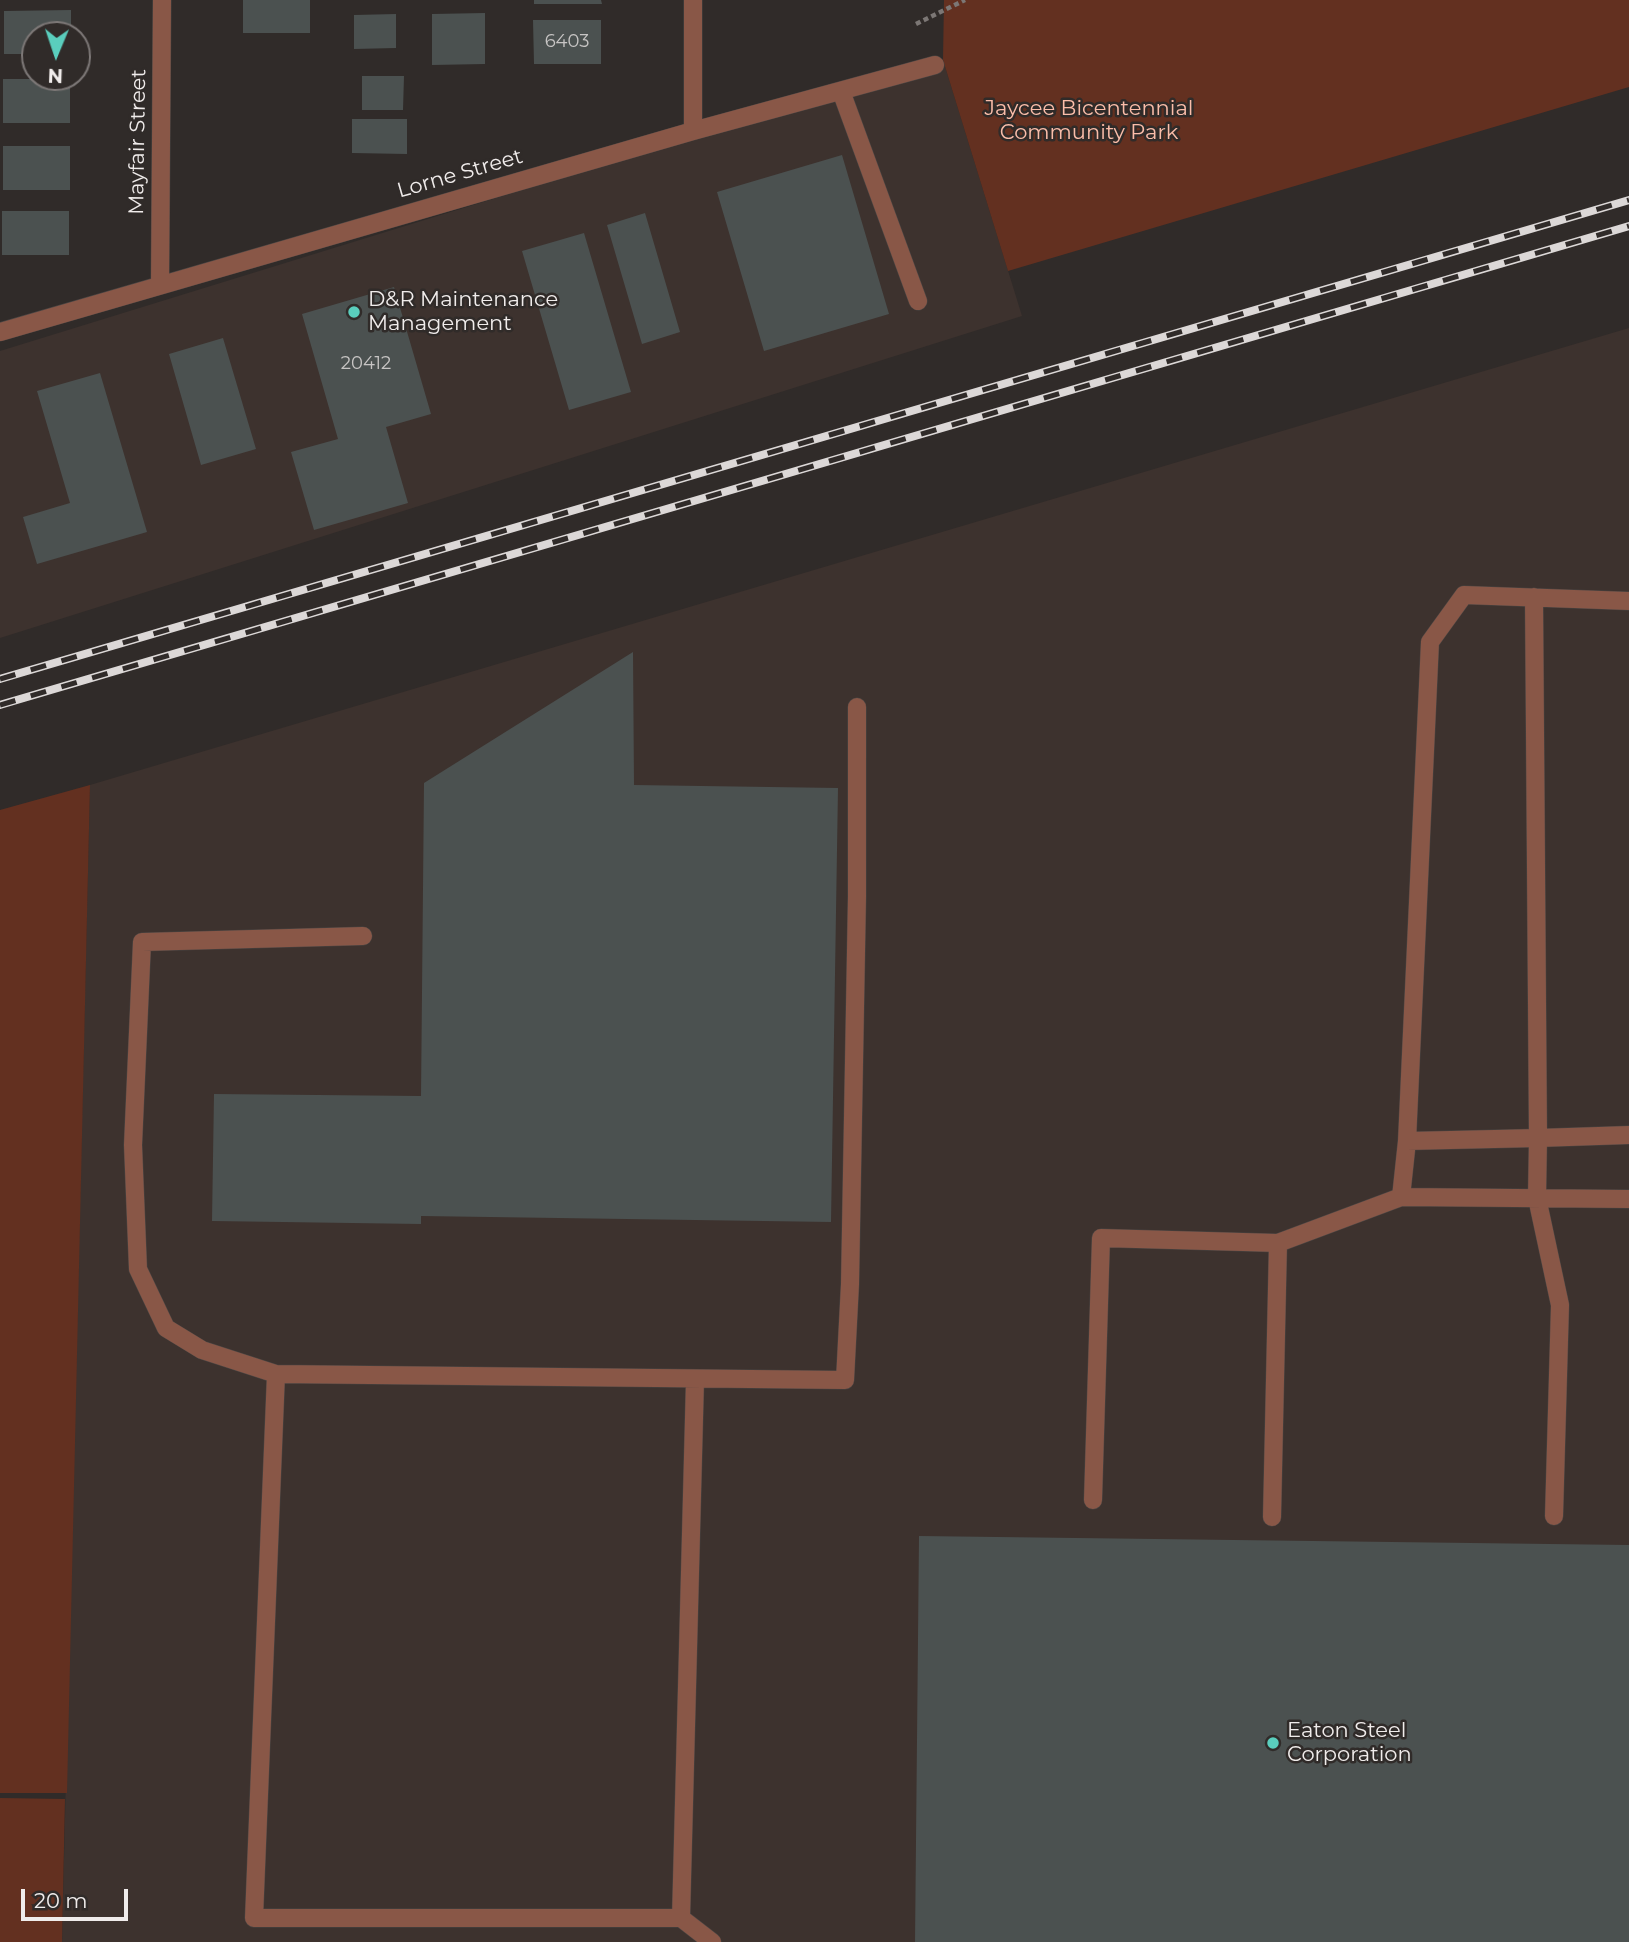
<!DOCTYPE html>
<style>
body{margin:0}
#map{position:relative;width:1629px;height:1942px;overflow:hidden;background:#302b29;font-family:Montserrat,sans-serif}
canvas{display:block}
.north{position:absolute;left:21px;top:21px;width:70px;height:70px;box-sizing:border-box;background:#302b29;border:2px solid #7d7877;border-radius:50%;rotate:182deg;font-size:19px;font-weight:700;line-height:28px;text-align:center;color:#f0eceb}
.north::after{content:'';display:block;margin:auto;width:24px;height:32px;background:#5acebd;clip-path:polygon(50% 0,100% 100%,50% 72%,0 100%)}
.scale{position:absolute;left:21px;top:1889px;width:107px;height:32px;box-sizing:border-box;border:4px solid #f0eceb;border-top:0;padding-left:9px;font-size:21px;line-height:24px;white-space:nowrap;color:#f0eceb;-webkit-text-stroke:5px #302b29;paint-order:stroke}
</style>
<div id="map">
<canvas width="1629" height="1942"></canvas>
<div class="north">N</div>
<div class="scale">20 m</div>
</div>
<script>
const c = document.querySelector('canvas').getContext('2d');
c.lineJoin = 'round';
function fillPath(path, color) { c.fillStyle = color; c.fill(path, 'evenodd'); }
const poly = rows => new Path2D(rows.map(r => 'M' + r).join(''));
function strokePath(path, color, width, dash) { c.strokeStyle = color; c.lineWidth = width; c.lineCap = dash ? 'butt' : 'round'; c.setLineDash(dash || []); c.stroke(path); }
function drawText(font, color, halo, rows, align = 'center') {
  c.font = font + ' Montserrat,sans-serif'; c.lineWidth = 5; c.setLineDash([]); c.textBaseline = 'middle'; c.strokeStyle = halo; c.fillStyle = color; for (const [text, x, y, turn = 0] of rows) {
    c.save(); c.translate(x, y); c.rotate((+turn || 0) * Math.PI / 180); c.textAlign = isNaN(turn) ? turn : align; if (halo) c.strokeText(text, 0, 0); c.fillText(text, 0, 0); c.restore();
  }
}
fillPath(poly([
 [943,60,1022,316,0,638,0,351],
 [1629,328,1629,1942,62,1942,90,785]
]), '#3d322e');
fillPath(poly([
 [944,0,1629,0,1629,87,1008,271,943,60],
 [90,785,67,1793,0,1793,0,810],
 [0,1798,65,1799,62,1942,0,1942]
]), '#633020');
fillPath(poly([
 [243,0,310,0,310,33,243,33],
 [534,0,601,0,602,4,534,4],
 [71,10,71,35,35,35,35,54,4,54,4,11],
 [485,13,485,64,432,65,432,14],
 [396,14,396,48,354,49,354,15],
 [533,20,601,20,601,64,534,64],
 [362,76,404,76,403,110,362,110],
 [3,79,70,79,70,123,3,123],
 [352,119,407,119,407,154,352,153],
 [3,146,70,146,70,190,3,190],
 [842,155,889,314,764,351,717,192],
 [2,211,69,211,69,255,2,255],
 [645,213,680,332,642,344,607,225],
 [584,233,631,392,569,410,522,251],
 [394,287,431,414,386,427,408,503,314,530,291,452,338,439,302,314],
 [223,338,256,449,201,465,169,354],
 [100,373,147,532,37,564,23,517,70,503,37,391],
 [633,652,634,785,838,788,831,1222,421,1216,421,1224,212,1221,214,1094,421,1096,424,783],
 [919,1536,1629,1545,1629,1942,915,1942]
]), '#4b5150');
const minor = poly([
 [841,91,918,301],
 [693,131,693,0],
 [160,285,162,0],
 [0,332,693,131,935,65],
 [363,936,142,942,133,1145,138,1269,166,1328,202,1350,276,1374,845,1380,850,1284,857,896,857,707],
 [1407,1141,1538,1138,1534,597],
 [1401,1197,1407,1141,1430,642,1464,595,1629,601],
 [276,1374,254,1918,681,1918,712,1942],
 [1093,1500,1101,1238,1278,1243],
 [1554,1516,1560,1305,1537,1198,1538,1138,1629,1135],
 [1272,1517,1278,1243,1401,1197,1629,1199],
 [681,1918,695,1380]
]);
strokePath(minor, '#4b4644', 19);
strokePath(poly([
 [916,24,965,0]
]), '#7c7775', 4.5, [5, 3.5]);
strokePath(minor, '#895747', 18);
const rail = poly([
 [0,679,1629,200],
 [0,705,1629,226]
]);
strokePath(rail, '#dcd8d7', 8);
strokePath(rail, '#302b29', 5, [16]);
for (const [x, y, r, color] of [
 [354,312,7,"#5acebd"],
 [1273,1743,7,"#5acebd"]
]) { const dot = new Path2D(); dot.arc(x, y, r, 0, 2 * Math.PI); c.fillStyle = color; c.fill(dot); strokePath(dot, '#302b29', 2.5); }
drawText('18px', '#c7c5c4', null, [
 ["6403",567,42],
 ["20412",366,364]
]);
drawText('21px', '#fbbda9', '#302b29', [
 ["Jaycee Bicentennial",1089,109],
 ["Community Park",1089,133]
]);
drawText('21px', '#f0eceb', '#302b29', [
 ["Mayfair Street",138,142,-89],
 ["Lorne Street",460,174,-16]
]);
drawText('21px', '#f0eceb', '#302b29', [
 ["D&R Maintenance",368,300],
 ["Management",368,324],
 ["Eaton Steel",1287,1731],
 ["Corporation",1287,1755]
], 'left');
</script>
